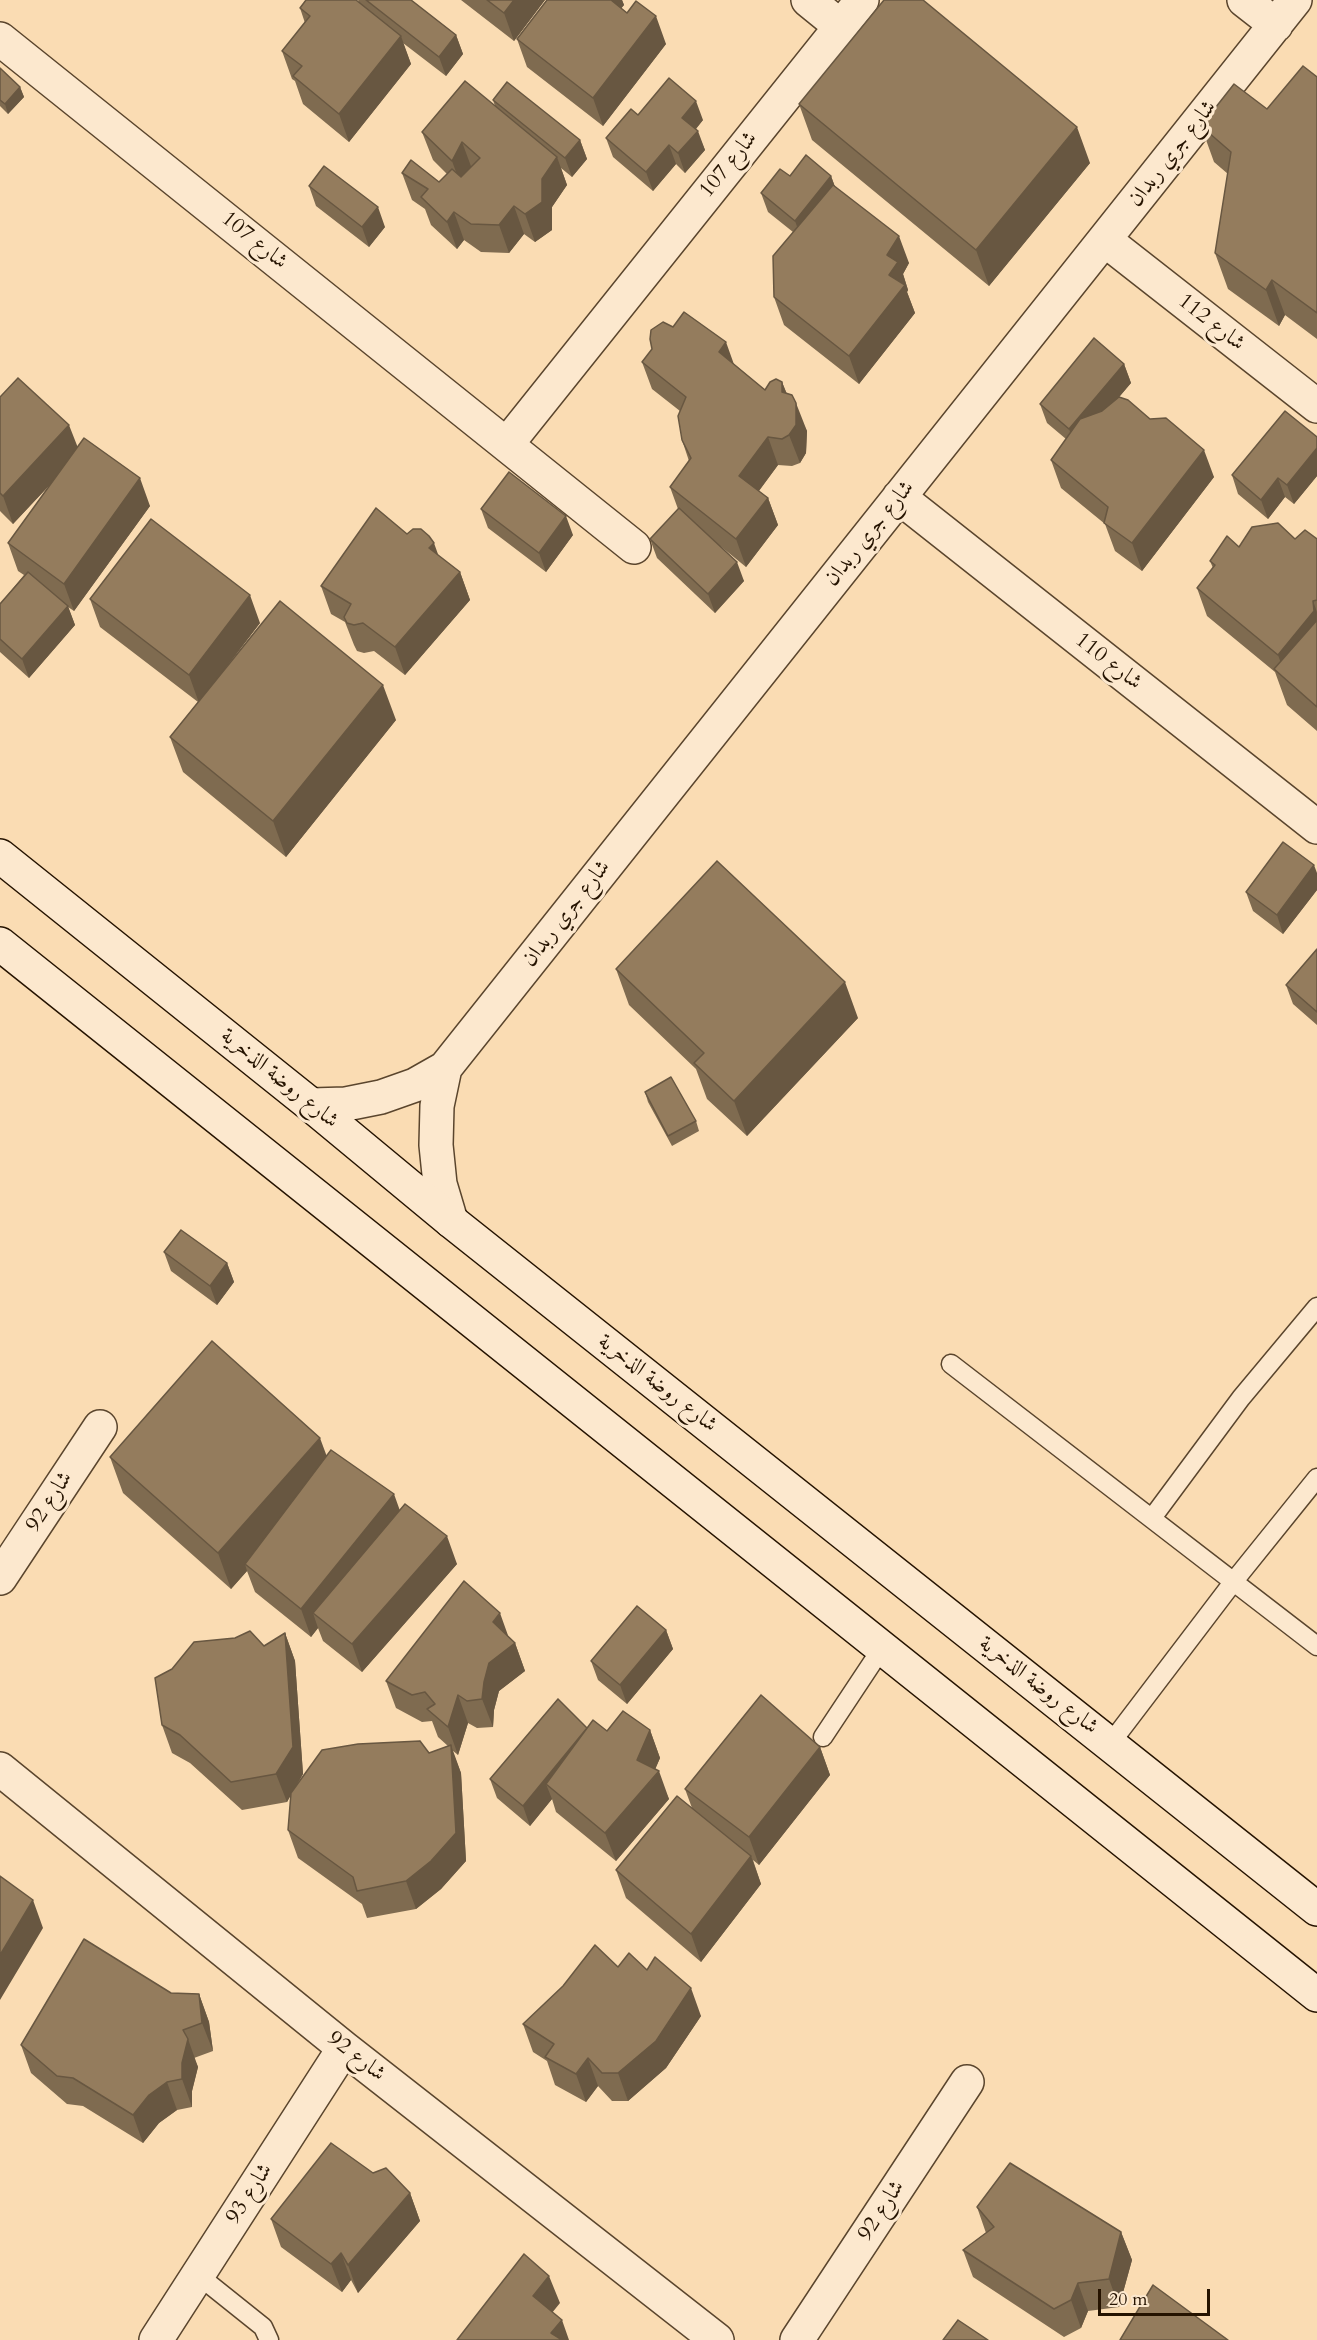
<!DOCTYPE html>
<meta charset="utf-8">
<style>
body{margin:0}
#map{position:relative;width:1317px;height:2340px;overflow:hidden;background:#fadcb3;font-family:Cardo,serif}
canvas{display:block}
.scale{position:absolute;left:1098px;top:2289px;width:112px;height:27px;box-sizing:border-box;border:3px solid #251300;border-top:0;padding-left:8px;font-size:18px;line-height:21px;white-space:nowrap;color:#251300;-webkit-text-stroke:4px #fce8ce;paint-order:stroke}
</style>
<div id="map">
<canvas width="1317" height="2340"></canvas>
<div class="scale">20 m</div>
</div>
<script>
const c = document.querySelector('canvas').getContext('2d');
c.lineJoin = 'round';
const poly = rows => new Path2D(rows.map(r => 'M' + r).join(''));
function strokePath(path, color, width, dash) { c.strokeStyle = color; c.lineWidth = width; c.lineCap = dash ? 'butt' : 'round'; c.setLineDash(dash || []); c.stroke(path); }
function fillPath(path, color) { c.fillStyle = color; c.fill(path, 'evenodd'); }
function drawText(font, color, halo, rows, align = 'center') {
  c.font = font + ' Cardo,Amiri,serif'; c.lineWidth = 6; c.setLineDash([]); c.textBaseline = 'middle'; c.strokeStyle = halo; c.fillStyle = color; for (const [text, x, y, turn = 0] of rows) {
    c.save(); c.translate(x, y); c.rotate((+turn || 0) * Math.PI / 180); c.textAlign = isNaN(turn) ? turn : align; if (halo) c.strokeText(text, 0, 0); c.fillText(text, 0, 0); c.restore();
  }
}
const lane = poly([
 [951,1364,1317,1646],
 [1152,1518,1241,1398,1317,1307],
 [823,1737,882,1648],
 [1110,1744,1234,1581,1317,1478],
 [198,2275,263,2327,269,2340]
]);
const street = poly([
 [808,0,840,26],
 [1244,0,1276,25],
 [0,39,634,547],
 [1105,240,1317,406],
 [507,444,862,0],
 [899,497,1317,827],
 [445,1068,437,1106,436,1145,440,1184,451,1221],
 [311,1105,346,1104,381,1097,415,1085,445,1068,1295,0],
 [0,1578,100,1427],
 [0,1769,344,2048,717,2340],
 [156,2340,344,2048],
 [797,2340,967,2082]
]);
const secondary = poly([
 [0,856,311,1105,451,1221,1317,1909],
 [0,944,1317,1995]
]);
strokePath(lane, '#5a452d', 21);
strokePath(street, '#5a452d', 36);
strokePath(secondary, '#251300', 36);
strokePath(lane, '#fce8ce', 18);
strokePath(street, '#fce8ce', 33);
strokePath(secondary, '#fce8ce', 33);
fillPath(poly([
 [358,0,411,0,456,35,463,54,446,76,403,43,411,64,349,142,303,104,295,81,292,79,282,51,305,23,300,8,359,2],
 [461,0,545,0,514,41],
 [547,0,622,0,624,5,621,8,666,44,603,126,527,67,517,39],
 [0,68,20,87,24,97,8,114,0,106],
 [1317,77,1317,339,1285,315,1279,326,1228,289,1215,253,1228,174,1214,162,1201,126,1267,109],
 [493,100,580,140,587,159,572,177,561,168,567,185,552,207,552,230,535,242,524,234,509,253,481,252,464,240,457,249,431,225,425,209,412,200,402,173,439,182,447,174,433,160,422,132,495,106],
 [799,104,1090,163,989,286,812,140],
 [638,115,703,120,696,129,705,150,685,173,676,164,653,191,613,157,606,138],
 [790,176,831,176,835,187,909,263,903,274,908,290,907,292,915,313,859,384,784,325,774,297,793,232,768,212,761,193],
 [309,186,385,227,369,247,316,206],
 [652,349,734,364,765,390,782,382,787,394,807,431,806,453,800,463,792,466,778,465,759,491,768,498,778,525,746,567,719,545,744,581,715,613,657,558,650,539,678,509,670,487,689,461,682,440,680,411,652,389,642,362],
 [1124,364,1131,383,1119,397,1214,477,1142,571,1115,551,1105,524,1061,488,1051,460,1066,439,1047,423,1040,404],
 [0,397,77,448,150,506,74,611,68,607,75,625,29,678,0,652,0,604,24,575,18,571,8,543,52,482,13,524,0,511],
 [1317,437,1317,476,1294,504,1285,497,1268,519,1238,494,1232,475],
 [481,509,573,535,546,572,488,528],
 [407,534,438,556,460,572,470,600,405,675,374,651,364,653,357,651,354,645,345,622,331,614,321,586],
 [1295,539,1317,539,1317,731,1287,705,1275,672,1207,616,1197,588,1213,568,1210,561,1239,547],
 [90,599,260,623,223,671,396,720,286,857,183,772,170,737,198,702,100,627],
 [1317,873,1317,890,1283,934,1253,911,1246,892],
 [1317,949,1317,1025,1293,1004,1286,985],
 [616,969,858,1018,747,1136,707,1099,696,1069,629,1005],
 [645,1092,696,1121,699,1131,672,1146,648,1102],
 [164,1252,227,1263,234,1282,217,1305,171,1271],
 [327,1455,400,1510,457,1564,362,1672,323,1641,318,1628,311,1637,255,1592,247,1571,231,1589,123,1493,110,1457],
 [666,1630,673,1649,627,1704,598,1680,591,1661],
 [285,1633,295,1661,303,1774,296,1786,429,1753,448,1746,438,1737,432,1721,422,1722,396,1708,386,1681,509,1638,515,1643,525,1671,499,1691,494,1710,493,1727,477,1728,468,1723,458,1755,452,1750,461,1773,466,1861,441,1889,416,1909,367,1918,362,1904,298,1858,288,1830,291,1794,287,1802,242,1810,190,1763,172,1753,162,1725,264,1646],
 [587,1728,607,1731,650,1730,660,1758,655,1769,669,1799,616,1861,556,1812,552,1799,530,1826,497,1798,490,1779],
 [820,1747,830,1775,759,1865,753,1860,761,1884,701,1962,626,1898,616,1870,692,1808,685,1789],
 [618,1967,647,1970,701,2016,666,2068,628,2101,612,2101,598,2086,586,2102,555,2085,547,2061,533,2052,523,2024],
 [171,1993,199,1994,209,2022,213,2051,194,2058,198,2067,192,2091,192,2107,177,2110,159,2123,143,2143,83,2106,67,2104,31,2073,21,2045],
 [373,2173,410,2193,420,2221,358,2293,351,2280,342,2292,281,2247,271,2219],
 [977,2207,1121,2232,1132,2260,1119,2307,1088,2311,1081,2328,1064,2337,973,2277,963,2250,986,2233]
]), '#7f6b50');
fillPath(poly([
 [514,0,545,0,514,41,504,13],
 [604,0,622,0,624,5,611,21],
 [656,16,666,44,603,126,593,98],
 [456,35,463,54,446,76,439,57],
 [401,36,411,64,349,142,339,114],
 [20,87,24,97,8,114,5,104],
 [696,101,703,120,689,137,682,118],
 [1077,127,1090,163,989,286,976,250],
 [698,131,705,150,685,173,678,153],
 [580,140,587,159,572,177,565,158],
 [462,142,472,169,462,188,452,161],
 [669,145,676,164,653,191,646,172],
 [557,157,567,185,552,207,552,230,535,242,525,214,542,179],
 [831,176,838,195,802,240,795,221],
 [514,206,524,234,509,253,499,225],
 [378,207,385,227,369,247,362,227],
 [454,212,464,240,457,249,447,222],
 [899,236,909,263,903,274,908,290,907,292,915,313,859,384,849,356,889,275,887,255],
 [1272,280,1285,315,1279,326,1266,290],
 [726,342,736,370,719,352],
 [1124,364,1131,383,1076,448,1069,429],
 [782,382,793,410,782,392],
 [796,403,807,431,806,453,800,463,789,435],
 [69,425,80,453,13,524,3,496],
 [768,437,778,465,749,504,739,476],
 [1317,448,1317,476,1294,504,1287,485],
 [1204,450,1214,477,1142,571,1132,543],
 [140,478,150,506,74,611,64,584],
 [1278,478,1285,497,1268,519,1261,500],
 [768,498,778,525,746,567,736,539],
 [566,516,573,535,546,572,539,553],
 [434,543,444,571,429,548],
 [737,562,744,581,715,613,708,594],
 [460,572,470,600,405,675,395,647],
 [250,595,260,623,199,703,189,675],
 [1313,601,1317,612,1317,648,1288,682,1278,655],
 [68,606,75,625,29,678,22,659],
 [383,685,396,720,286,857,273,821],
 [1314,865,1317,873,1317,890,1283,934,1277,915],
 [845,982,858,1018,747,1136,734,1101],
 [227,1263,234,1282,217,1305,210,1286],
 [320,1438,333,1473,245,1564,247,1571,231,1589,218,1553],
 [394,1494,404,1522,313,1613,318,1628,311,1637,301,1609],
 [447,1536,457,1564,362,1672,352,1644],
 [500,1613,510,1641,493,1622],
 [666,1630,673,1649,627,1704,620,1685],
 [285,1633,295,1661,303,1774,287,1802,276,1774],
 [515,1643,525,1671,499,1691,494,1710,493,1727,482,1699,484,1682,489,1663],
 [458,1695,468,1723,458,1755,448,1727],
 [587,1728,546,1784,552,1799,530,1826,523,1806],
 [650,1730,660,1758,649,1784,659,1771,669,1799,616,1861,605,1833],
 [451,1745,461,1773,466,1861,441,1889,416,1909,406,1881],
 [820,1747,830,1775,759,1865,749,1837],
 [751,1856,761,1884,701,1962,691,1934],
 [33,1900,43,1928,0,2000,0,1955],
 [691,1988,701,2016,666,2068,628,2101,618,2073],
 [199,1994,209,2022,213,2051,202,2023],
 [188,2039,198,2067,192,2091,192,2107,182,2079,182,2063],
 [588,2058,598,2086,586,2102,576,2074],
 [167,2082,177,2110,159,2123,143,2143,133,2115,149,2095],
 [410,2193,420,2221,358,2293,348,2265],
 [1121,2232,1132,2260,1119,2307,1109,2279],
 [341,2253,351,2280,342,2292,331,2264],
 [549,2276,560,2303,543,2324,533,2296],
 [1078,2283,1088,2311,1081,2328,1071,2300],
 [562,2320,569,2340,554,2340,551,2333]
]), '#685741');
const building = poly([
 [306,0,356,0,401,36,339,114,293,76,302,66,282,51,310,16,300,8,306,0],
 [366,0,411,0,456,35,439,57,366,0],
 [487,0,514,0,504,13,487,0],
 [547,0,611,0,627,13,636,1,656,16,593,98,517,39,547,0],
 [884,0,923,0,1077,127,976,250,799,104,884,0],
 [1303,66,1317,77,1317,313,1272,280,1266,290,1215,253,1231,152,1201,126,1234,84,1267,109,1303,66],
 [0,68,20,87,5,104,0,100,0,68],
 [669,78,696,101,682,118,698,131,678,153,669,145,646,172,606,138,631,109,638,115,669,78],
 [465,81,557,157,542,179,542,202,525,214,514,206,499,225,471,224,454,212,447,222,421,197,428,189,402,173,411,160,439,182,452,169,461,177,480,158,462,142,452,161,422,132,465,81],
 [507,82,580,140,565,158,493,100,507,82],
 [806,155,831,176,795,221,761,193,780,169,790,176,806,155],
 [324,166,378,207,362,227,309,186,324,166],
 [833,185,899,236,887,255,898,262,889,275,905,285,849,356,774,297,773,256,833,185],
 [684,312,726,342,719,352,765,390,770,382,776,379,782,382,782,392,792,395,796,403,796,425,789,435,782,439,768,437,739,476,768,498,736,539,670,487,691,458,682,440,678,416,686,397,642,362,652,349,650,339,651,330,663,322,673,327,684,312],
 [1094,338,1124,364,1069,429,1040,404,1094,338],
 [18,378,69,425,3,496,0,493,0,397,18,378],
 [1119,397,1128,400,1150,419,1166,418,1204,450,1132,543,1104,523,1108,507,1051,460,1080,419,1102,411,1119,397],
 [1285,411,1317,437,1317,448,1287,485,1278,478,1261,500,1232,475,1285,411],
 [84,438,140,478,64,584,8,543,84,438],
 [509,472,566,516,539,553,481,509,509,472],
 [376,508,407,534,413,529,421,529,429,536,434,543,429,548,460,572,395,647,363,623,354,625,347,623,344,617,351,604,321,586,376,508],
 [679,508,737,562,708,594,650,539,679,508],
 [151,519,250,595,189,675,90,599,151,519],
 [1278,523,1295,539,1305,530,1317,539,1317,600,1313,601,1314,611,1278,655,1197,588,1215,565,1210,561,1227,536,1239,547,1252,527,1278,523],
 [28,572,68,606,22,659,0,639,0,604,28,572],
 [280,601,383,685,273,821,170,737,280,601],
 [1317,620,1317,707,1274,669,1317,620],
 [1283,842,1314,865,1277,915,1246,892,1283,842],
 [717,861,845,982,734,1101,694,1063,704,1053,616,969,717,861],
 [1317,949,1317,1012,1286,985,1317,949],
 [671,1077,696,1121,668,1136,645,1092,671,1077],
 [181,1230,227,1263,210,1286,164,1252,181,1230],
 [212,1341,320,1438,218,1553,110,1457,212,1341],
 [331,1450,394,1494,301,1609,245,1564,331,1450],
 [405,1504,447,1536,352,1644,313,1613,405,1504],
 [464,1581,500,1613,493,1622,515,1643,489,1663,484,1682,482,1699,467,1701,458,1695,448,1727,427,1709,435,1704,425,1692,412,1695,386,1681,464,1581],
 [637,1606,666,1630,620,1685,591,1661,637,1606],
 [250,1631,264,1646,285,1633,293,1747,276,1774,231,1782,180,1735,162,1725,155,1678,172,1669,194,1642,235,1638,250,1631],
 [761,1695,820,1747,749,1837,685,1789,761,1695],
 [558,1699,587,1728,523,1806,490,1779,558,1699],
 [623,1711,650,1730,637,1760,659,1771,605,1833,546,1784,593,1720,607,1731,623,1711],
 [420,1741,429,1753,451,1745,456,1833,431,1861,406,1881,357,1891,353,1877,288,1830,291,1793,322,1750,358,1744,420,1741],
 [677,1796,751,1856,691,1934,616,1870,677,1796],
 [0,1876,33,1900,0,1955,0,1876],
 [84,1939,171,1993,199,1994,202,2023,183,2030,188,2039,182,2063,182,2079,167,2082,149,2095,133,2115,73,2078,57,2076,21,2045,84,1939],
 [595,1945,618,1967,629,1953,647,1970,655,1957,691,1988,656,2041,618,2073,602,2073,588,2058,576,2074,545,2057,554,2044,523,2024,563,1986,595,1945],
 [331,2143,373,2173,386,2168,410,2193,348,2265,341,2253,331,2264,271,2219,331,2143],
 [1010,2163,1121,2232,1109,2279,1078,2283,1071,2300,1054,2309,963,2250,994,2227,977,2207,1010,2163],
 [524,2254,549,2276,533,2296,562,2320,551,2333,562,2340,457,2340,524,2254],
 [1153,2285,1228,2340,1120,2340,1153,2285],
 [958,2320,988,2340,943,2340,958,2320]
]);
fillPath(building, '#947c5d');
strokePath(building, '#685741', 1.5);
drawText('22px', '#251300', '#fce8ce', [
 ["شارع جري ربدان",1173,154,-52],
 ["شارع 107",729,165,-51],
 ["شارع 107",254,241,39],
 ["شارع 112",1211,323,38],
 ["شارع جري ربدان",870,534,-51],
 ["شارع 110",1108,662,38],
 ["شارع جري ربدان",567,914,-52],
 ["شارع روضة الذخرية",279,1079,39],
 ["شارع روضة الذخرية",657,1384,38],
 ["شارع 92",50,1502,-57],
 ["شارع روضة الذخرية",1038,1686,38],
 ["شارع 92",356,2057,38],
 ["شارع 93",250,2194,-57],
 ["شارع 92",882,2211,-57]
]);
</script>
